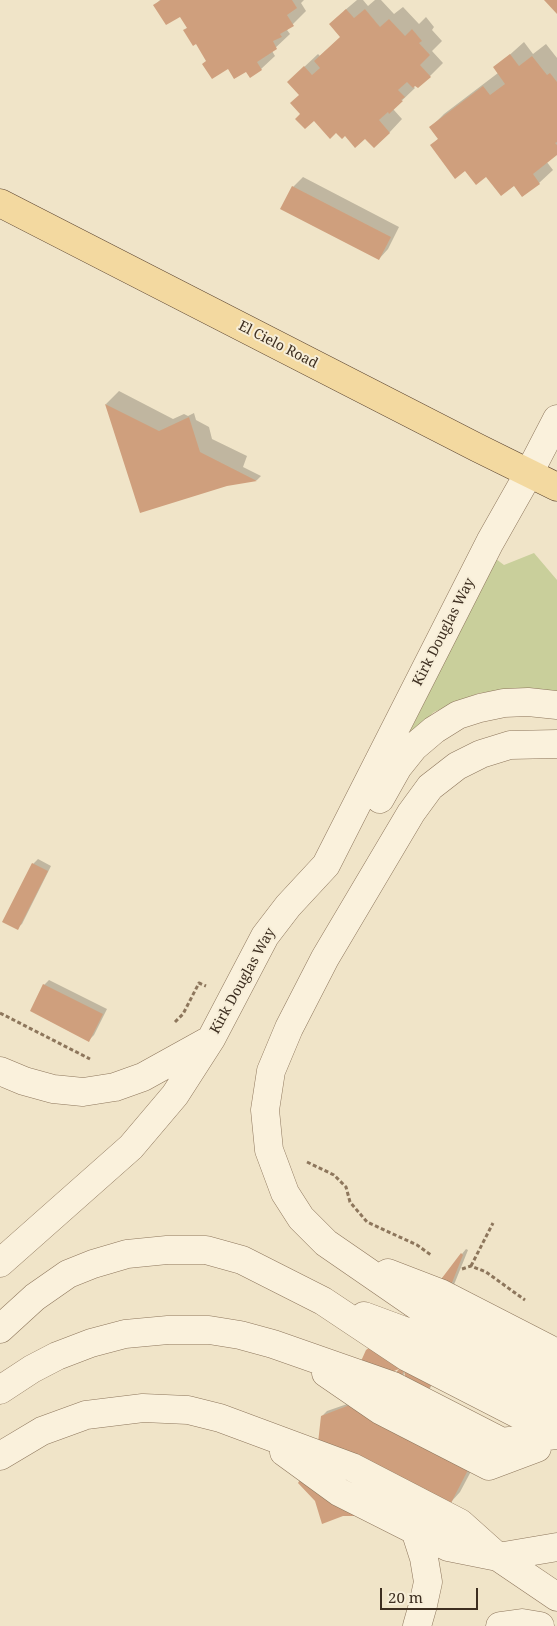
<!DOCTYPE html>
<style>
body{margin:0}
#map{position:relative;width:557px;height:1626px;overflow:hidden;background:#f0e4c8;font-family:"Noto Serif",serif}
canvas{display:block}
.scale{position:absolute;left:380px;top:1588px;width:98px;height:22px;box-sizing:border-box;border:2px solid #3d2e20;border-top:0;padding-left:6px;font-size:15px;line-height:18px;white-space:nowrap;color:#3d2e20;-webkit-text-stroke:4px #f7eed8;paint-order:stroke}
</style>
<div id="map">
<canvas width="557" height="1626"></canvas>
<div class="scale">20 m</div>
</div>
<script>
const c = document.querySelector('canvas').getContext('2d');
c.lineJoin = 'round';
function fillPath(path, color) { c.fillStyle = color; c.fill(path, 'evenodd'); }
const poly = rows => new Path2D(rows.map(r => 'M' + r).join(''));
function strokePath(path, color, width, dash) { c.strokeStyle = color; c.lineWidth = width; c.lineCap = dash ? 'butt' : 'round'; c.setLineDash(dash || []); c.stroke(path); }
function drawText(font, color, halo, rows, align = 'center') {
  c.font = font + ' "Noto Serif",serif'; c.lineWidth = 4; c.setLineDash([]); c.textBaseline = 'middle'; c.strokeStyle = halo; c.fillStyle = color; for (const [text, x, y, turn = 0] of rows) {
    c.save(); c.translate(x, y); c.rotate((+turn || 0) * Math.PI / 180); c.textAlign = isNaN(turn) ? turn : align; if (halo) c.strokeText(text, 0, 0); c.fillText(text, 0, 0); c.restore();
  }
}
fillPath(poly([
 [534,553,557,580,557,692,533,689,479,693,434,712,407,737,496,559,504,565]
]), '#c9cf9b');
fillPath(poly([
 [160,0,304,0,301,3,306,11,287,30,290,34,272,51,275,56,261,69,250,76,246,70,207,60,196,43,185,30,188,27,181,15,155,5],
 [357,0,363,0,368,6,375,0,381,0,394,14,403,7,419,24,426,17,434,27,432,30,442,41,432,51,443,63,430,76,416,84,413,86,415,88,393,109,402,119,389,133,365,138,345,134,302,114,300,95,302,69,318,54,320,56,341,37,344,11],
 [524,42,533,54,546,44,557,58,557,153,546,161,553,170,539,183,523,196,514,185,465,169,431,146,439,138,431,127,444,114,498,73,495,68],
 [303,177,399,227,388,249,379,259,293,187],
 [119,391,173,419,184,414,188,416,194,413,196,420,209,427,212,439,247,456,243,467,261,476,257,480,227,485,141,512,106,404],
 [38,859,51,866,22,924,17,928,33,864],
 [49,980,107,1009,94,1035,89,1040,44,985],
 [466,1249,468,1250,447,1302,435,1379,420,1407,477,1460,460,1492,451,1502,378,1486,368,1509,319,1443,322,1416,327,1411,353,1402,394,1376,403,1365,412,1316],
 [405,1371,411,1427,403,1377]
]), '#0003');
fillPath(poly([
 [161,0,292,0,297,8,287,15,294,26,280,34,282,37,273,41,277,49,257,62,262,70,250,78,246,72,234,79,228,69,212,79,202,64,206,61,196,44,193,46,183,30,187,28,180,17,166,25,153,5],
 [544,0,557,0,557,14],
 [346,9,354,18,365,9,380,27,389,19,405,36,412,29,422,41,419,43,430,55,420,65,431,77,418,88,415,86,413,88,407,82,398,90,405,97,401,100,403,101,389,114,388,112,379,120,390,133,374,148,365,139,355,148,345,136,342,139,336,133,330,139,314,121,305,129,295,119,300,114,290,103,299,95,287,82,304,66,312,75,320,68,314,61,340,37,329,24],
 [510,54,519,66,532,56,547,75,550,73,557,82,557,142,555,143,557,145,557,155,533,174,540,184,522,197,514,186,501,196,486,177,476,185,465,171,455,179,430,145,438,139,429,127,483,86,490,95,505,84,493,67],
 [292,186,391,237,379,260,280,209],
 [105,404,159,431,189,417,200,452,257,481,227,486,140,513],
 [32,863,48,871,18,930,2,922],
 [43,984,103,1014,89,1042,30,1011],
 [461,1253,463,1255,442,1308,437,1333,431,1385,416,1413,410,1434,410,1407,404,1370,399,1383,398,1406,400,1436,468,1470,451,1503,389,1472,373,1493,364,1516,343,1516,322,1524,315,1501,298,1483,311,1462,318,1443,321,1416,347,1406,374,1391,390,1379,399,1369,360,1385,339,1398,353,1379,366,1350,408,1320,426,1299]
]), '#cf9f7d');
const minor = poly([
 [557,744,510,745,481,754,457,766,430,787,411,813,325,958,289,1028,271,1071,265,1110,269,1150,285,1193,301,1218,326,1243,429,1314,538,1370,557,1399],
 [380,799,398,767,414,747,434,730,458,715,480,708,504,703,528,702,557,705],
 [0,1071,24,1081,53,1089,83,1092,115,1087,143,1077,208,1041],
 [0,1263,131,1147,175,1095,211,1039,265,936,288,906,326,865,490,542,529,473,557,419],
 [388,1273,440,1293,549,1349,557,1371],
 [364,1316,418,1336,527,1392,557,1415],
 [0,1329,35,1297,68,1274,93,1264,127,1254,167,1250,206,1250,242,1260,323,1301,407,1357,516,1413,557,1426],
 [326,1373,380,1410,489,1466,537,1448],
 [0,1390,32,1369,57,1356,91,1343,125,1334,168,1330,209,1330,240,1335,273,1344,393,1386,502,1442,557,1435],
 [284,1452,339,1492,448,1547,498,1557,557,1547],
 [0,1456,42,1431,86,1415,143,1408,188,1410,220,1418,352,1467,460,1523,498,1557,557,1597],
 [415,1530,424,1558,428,1582,423,1605,417,1626],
 [500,1626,522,1623,540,1626]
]);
const major = poly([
 [0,203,478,448,557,487]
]);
strokePath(minor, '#8d765c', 29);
strokePath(major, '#5b4430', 29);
strokePath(poly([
 [0,1013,90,1059],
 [175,1022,183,1014,199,983,206,986],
 [307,1162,334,1175,346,1187,350,1202,367,1222,417,1245,431,1255],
 [471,1266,493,1223],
 [462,1269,471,1266,486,1272,525,1300]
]), '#8d765c', 3, [4, 2.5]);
strokePath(minor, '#faf1dc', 28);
strokePath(major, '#f3d9a0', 28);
drawText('14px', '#3d2e20', '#f7eed8', [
 ["El Cielo Road",278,345,27],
 ["Kirk Douglas Way",444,632,-63],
 ["Kirk Douglas Way",243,981,-61]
]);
</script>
